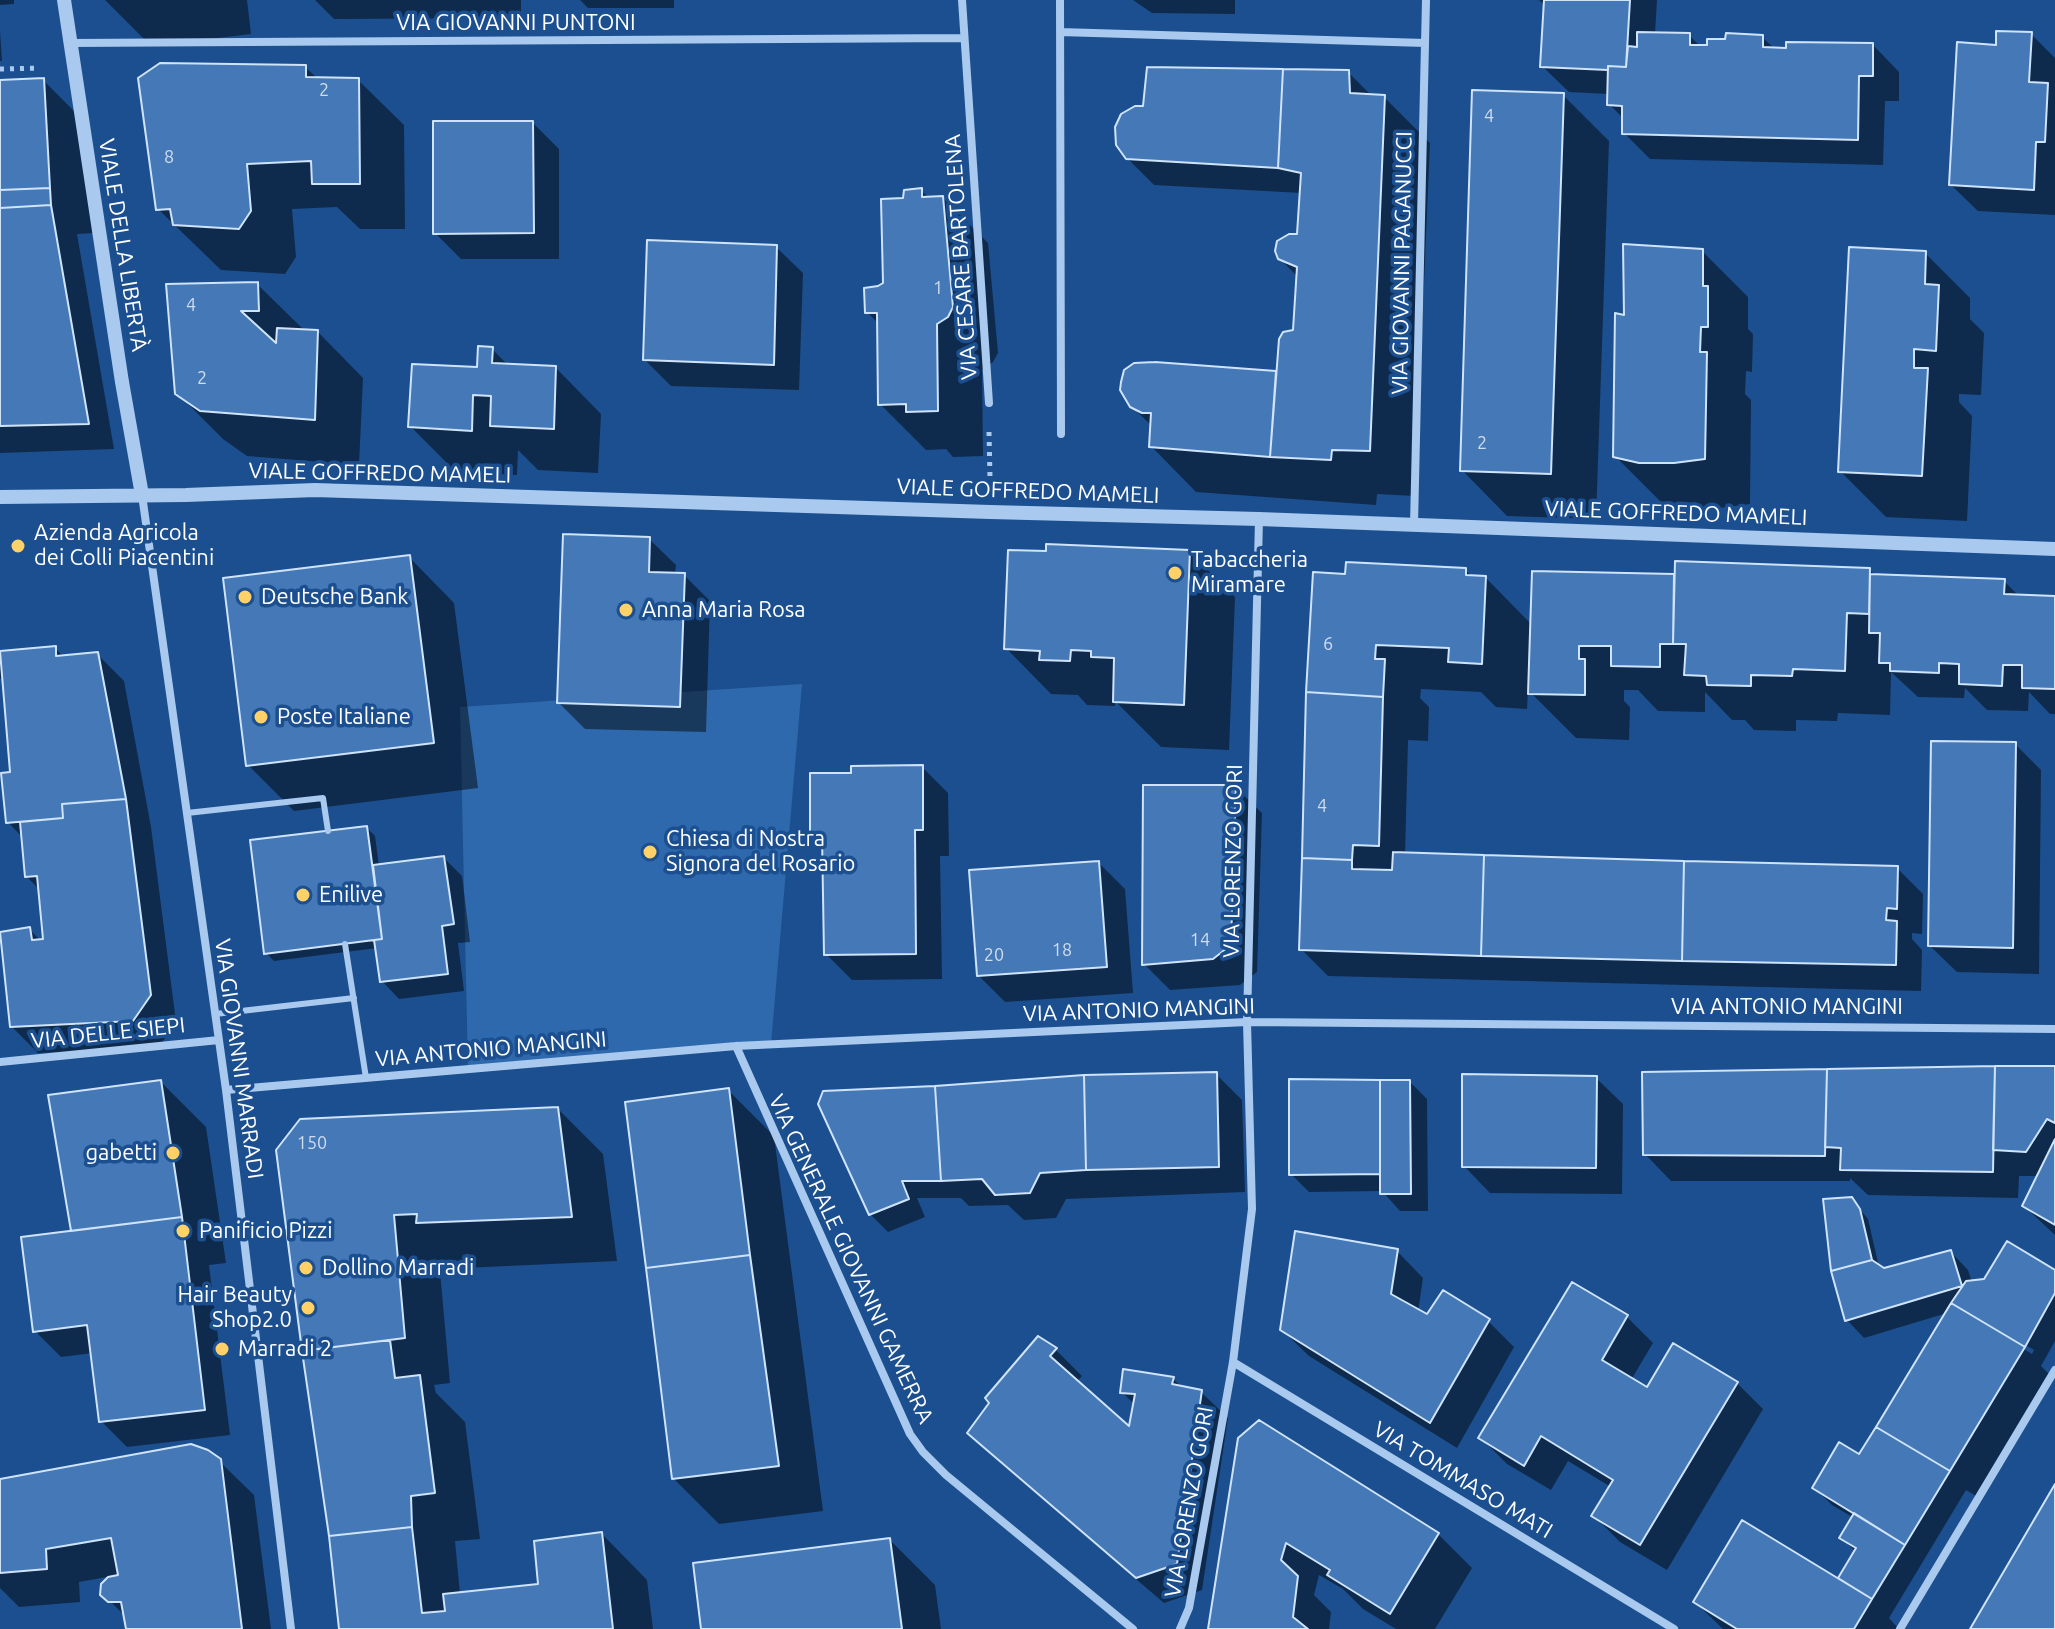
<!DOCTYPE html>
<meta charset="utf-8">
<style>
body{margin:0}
canvas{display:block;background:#1b4f8f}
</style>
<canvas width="2055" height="1629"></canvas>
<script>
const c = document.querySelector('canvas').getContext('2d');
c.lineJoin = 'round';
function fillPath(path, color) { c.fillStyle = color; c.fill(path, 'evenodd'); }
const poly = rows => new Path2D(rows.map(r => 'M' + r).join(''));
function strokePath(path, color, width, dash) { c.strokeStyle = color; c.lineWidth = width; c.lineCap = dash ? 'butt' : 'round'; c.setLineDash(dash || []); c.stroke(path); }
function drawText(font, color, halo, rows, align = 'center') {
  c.font = font + ' Ubuntu,sans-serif'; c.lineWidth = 7; c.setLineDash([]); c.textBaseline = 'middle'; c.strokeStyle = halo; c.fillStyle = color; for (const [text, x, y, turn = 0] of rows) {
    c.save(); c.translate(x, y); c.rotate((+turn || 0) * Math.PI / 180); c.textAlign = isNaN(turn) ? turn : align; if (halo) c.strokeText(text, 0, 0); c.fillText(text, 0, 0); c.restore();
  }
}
fillPath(poly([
 [802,684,771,1044,468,1069,460,707]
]), '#2e69ad');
fillPath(poly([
 [0,0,14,0,14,4,0,5],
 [105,0,247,0,251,34,151,46],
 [315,0,521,0,521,18,334,19],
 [580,0,674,0,674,8,588,8],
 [1133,0,1235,0,1235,14,1152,13],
 [1539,0,1657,0,1655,34,1689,35,1701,47,1762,37,1775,49,1873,45,1899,72,1899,101,1885,101,1883,165,1650,159,1624,133,1624,119,1609,104,1609,94,1569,92,1542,66,1546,7],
 [0,31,2,61,0,61],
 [2031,34,2055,58,2055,215,1978,211,1951,185,1998,47],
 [305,67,318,79,358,80,404,125,405,229,360,229,337,207,292,209,296,257,285,274,221,270,158,209],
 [1348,72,1373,97,1384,97,1430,143,1415,496,1377,494,1376,505,1196,492,1151,446,1152,426,1131,406,1146,364,1278,374,1295,332,1298,277,1279,258,1299,235,1302,193,1154,185,1127,158],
 [43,80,89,126,95,233,77,234,114,449,0,453,0,82],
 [1563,95,1609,141,1596,519,1507,516,1462,470],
 [533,123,559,149,559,259,461,259,435,233],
 [921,190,930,199,943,198,988,243,998,353,993,362,982,370,983,456,953,457,946,449,926,450,880,404,879,324,867,312,879,288,885,284,905,200],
 [776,247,803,273,799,390,671,386,645,360],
 [1702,251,1748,297,1748,329,1753,334,1752,372,1746,371,1745,394,1751,400,1750,504,1720,508,1686,507,1661,502,1615,456,1626,317],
 [1925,253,1970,298,1970,319,1984,333,1981,395,1959,394,1959,402,1972,416,1967,521,1886,517,1840,471],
 [257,284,303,329,318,332,363,378,359,465,247,456,223,439,177,393],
 [492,349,509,366,556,368,601,414,598,473,538,470,518,450,517,475,456,472,411,427,479,369],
 [649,539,676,565,675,575,684,575,710,601,706,732,585,729,559,703],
 [1190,552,1235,597,1229,750,1161,747,1115,701,1115,706,1087,705,1078,695,1051,694,1006,648],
 [409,557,454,603,478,788,294,811,248,765],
 [1465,570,1474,578,1486,578,1532,625,1533,573,1676,576,1870,570,1876,576,2004,581,2020,597,2055,598,2055,714,2050,714,2029,692,2028,711,1987,710,1965,688,1964,698,1918,697,1891,672,1890,715,1838,713,1837,721,1796,720,1796,731,1754,730,1745,720,1732,720,1705,692,1705,712,1658,711,1638,690,1624,690,1624,701,1630,707,1629,740,1576,738,1528,690,1527,709,1496,707,1481,692,1421,689,1420,698,1429,707,1428,741,1408,740,1405,855,1897,868,1923,894,1922,934,1912,933,1912,939,1922,950,1921,991,1328,976,1301,949,1347,576],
 [55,648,64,657,97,654,124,681,151,827,176,1022,159,1047,38,1053,12,1027,29,929,41,941,45,940,40,890,26,876,23,838,8,822,12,774,4,682,0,678,0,653],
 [2015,744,2041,770,2039,974,1957,972,1930,946],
 [922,767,948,793,949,856,940,856,942,979,852,980,826,954,824,846,812,834,853,775],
 [1235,787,1262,813,1257,972,1240,985,1170,990,1144,964],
 [367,828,375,836,379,866,444,858,462,876,470,942,458,943,464,991,399,999,382,981,377,948,274,961,266,953],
 [1099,863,1125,889,1133,993,1005,1002,979,976],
 [2055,1068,2055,1235,2024,1206,2039,1176,2019,1176,2018,1198,1868,1195,1850,1178,1850,1181,1671,1181,1645,1154],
 [1216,1074,1242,1100,1245,1192,1066,1199,1056,1218,1024,1220,1008,1205,969,1206,961,1198,917,1198,925,1217,888,1232,870,1214,820,1104],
 [1596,1078,1623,1104,1622,1194,1490,1193,1464,1166],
 [161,1082,206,1127,226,1263,209,1265,230,1435,127,1447,101,1421,93,1353,61,1357,35,1331,73,1232],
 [1410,1082,1427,1099,1428,1211,1400,1211,1382,1191,1309,1192,1291,1174],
 [729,1091,774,1136,823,1511,719,1524,673,1478],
 [558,1109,603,1154,617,1261,464,1268,456,1260,439,1260,450,1383,434,1385,436,1393,465,1422,480,1539,455,1541,460,1594,540,1585,602,1534,647,1580,653,1629,341,1629,278,1150],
 [1851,1199,1868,1219,1879,1267,1884,1271,1951,1252,1968,1270,1972,1282,2055,1272,2055,1341,2041,1366,2050,1375,1976,1496,1966,1490,1889,1618,1897,1627,1896,1629,1723,1629,1695,1602,1838,1581,1856,1552,1842,1538,1854,1518,1832,1505,1814,1487,1860,1457,1947,1313,1864,1338,1847,1320],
 [1973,1314,2034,1350,2032,1354,1970,1317],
 [1397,1251,1423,1278,1418,1312,1427,1317,1488,1321,1514,1347,1457,1448,1309,1356,1282,1330],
 [1627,1317,1653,1343,1631,1380,1648,1389,1737,1383,1763,1409,1667,1570,1620,1542,1594,1516,1611,1487,1568,1461,1551,1490,1507,1464,1481,1438],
 [1039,1338,1056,1350,1082,1376,1076,1382,1130,1430,1135,1405,1122,1392,1173,1379,1183,1388,1201,1392,1228,1418,1202,1590,1164,1603,996,1459,969,1433],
 [1240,1439,1438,1534,1472,1568,1435,1629,1396,1629,1363,1609,1343,1589,1319,1575,1314,1595,1331,1612,1329,1629,1210,1629],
 [219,1461,254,1495,271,1629,128,1629,126,1617,103,1594,113,1576,79,1582,80,1602,19,1607,0,1588,0,1481],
 [890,1540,935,1585,941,1629,703,1629]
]), '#0007');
const building = poly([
 [1544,0,1630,0,1626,67,1608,66,1608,70,1540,67,1544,0],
 [1996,31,2032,32,2029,82,2048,83,2045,142,2036,142,2034,190,1949,185,1957,42,1996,45,1996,31],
 [1637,32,1690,33,1690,45,1707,45,1707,39,1725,39,1726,33,1763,35,1763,47,1786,48,1786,42,1873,43,1873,76,1859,76,1858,140,1622,134,1622,106,1607,105,1608,66,1626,67,1628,46,1637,47,1637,32],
 [160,63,306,65,306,77,359,78,360,184,312,184,311,161,247,164,251,211,239,229,173,225,170,209,156,210,138,78,160,63],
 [1147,67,1283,69,1278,168,1126,159,1116,145,1115,127,1121,114,1135,106,1143,106,1147,67],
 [1283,69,1349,70,1350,93,1385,95,1370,451,1332,450,1331,460,1270,457,1279,339,1283,332,1293,330,1297,267,1278,259,1275,251,1277,241,1289,234,1297,234,1301,173,1278,168,1283,69],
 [44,78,50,188,0,190,0,80,44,78],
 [1472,90,1564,93,1551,474,1460,471,1472,90],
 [433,121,533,121,534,233,433,234,433,121],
 [50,188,51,205,0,208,0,190,50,188],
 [922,188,922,197,943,196,953,307,948,317,937,324,938,411,906,412,906,404,878,405,877,313,865,313,864,288,878,286,883,283,881,199,903,198,904,190,922,188],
 [51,205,89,424,0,426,0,208,51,205],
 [647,240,777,245,774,365,643,360,647,240],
 [1623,244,1703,249,1703,286,1708,286,1708,327,1701,327,1700,352,1707,352,1705,459,1674,463,1639,463,1613,457,1615,313,1624,315,1623,244],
 [1849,247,1926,251,1925,284,1939,285,1936,351,1914,349,1914,368,1928,368,1922,476,1838,472,1849,247],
 [258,282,259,311,241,311,276,343,277,328,318,330,315,420,200,411,175,394,166,284,258,282],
 [478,346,493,347,492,363,556,366,554,429,490,426,491,396,473,395,472,431,408,427,412,364,477,367,478,346],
 [1155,362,1276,371,1270,457,1149,447,1151,413,1142,413,1130,407,1120,390,1121,382,1124,370,1134,363,1155,362],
 [563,534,650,537,649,572,685,573,680,707,557,703,563,534],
 [1046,544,1190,550,1184,705,1113,702,1114,658,1091,657,1091,651,1071,650,1070,661,1039,660,1040,651,1004,649,1008,550,1046,551,1046,544],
 [410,555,434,743,246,766,223,578,410,555],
 [1675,561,1870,568,1869,614,1847,613,1845,671,1793,669,1792,676,1751,675,1751,686,1707,685,1706,676,1684,675,1686,644,1673,644,1675,561],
 [1346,562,1466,568,1466,575,1486,576,1482,664,1448,662,1449,648,1376,645,1375,659,1385,659,1383,697,1306,692,1313,572,1345,574,1346,562],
 [1532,571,1674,574,1673,644,1660,644,1660,667,1611,666,1611,646,1579,646,1579,659,1585,659,1585,695,1528,694,1532,571],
 [1870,574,2005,579,2004,594,2055,596,2055,689,2022,688,2022,665,2003,665,2002,686,1959,684,1959,664,1939,663,1939,673,1890,671,1890,663,1879,663,1880,633,1869,633,1870,574],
 [56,646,56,656,98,652,126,799,62,804,63,818,6,823,1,773,10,772,0,651,56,646],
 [1306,692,1383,697,1379,846,1353,845,1352,860,1302,858,1306,692],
 [1931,741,2016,742,2013,948,1928,946,1931,741],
 [923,765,923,830,915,830,916,954,824,955,822,835,810,835,810,773,851,773,851,766,923,765],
 [1143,785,1236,785,1231,945,1213,959,1142,965,1143,785],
 [126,799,151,995,133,1021,10,1027,0,932,30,927,32,940,43,939,37,876,25,877,20,822,63,818,62,804,126,799],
 [367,826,382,939,264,954,250,840,367,826],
 [1393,852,1484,855,1481,956,1299,950,1302,858,1352,860,1352,869,1392,870,1393,852],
 [1484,855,1684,861,1682,961,1481,956,1484,855],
 [444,856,454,924,442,926,448,974,380,982,374,940,382,939,373,865,444,856],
 [1099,861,1107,967,977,976,969,870,1099,861],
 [1684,861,1898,866,1897,909,1887,908,1886,920,1897,921,1896,965,1682,961,1684,861],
 [1995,1066,1993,1172,1840,1170,1841,1148,1825,1147,1827,1069,1995,1066],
 [1995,1066,2055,1066,2055,1123,2047,1119,2026,1152,1993,1150,1995,1066],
 [1827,1069,1825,1156,1643,1155,1642,1072,1827,1069],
 [1217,1072,1219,1167,1086,1170,1084,1075,1217,1072],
 [1462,1074,1597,1076,1596,1168,1462,1167,1462,1074],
 [1084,1075,1086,1170,1040,1173,1030,1193,995,1195,982,1179,941,1181,935,1086,1084,1075],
 [1289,1079,1380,1080,1380,1174,1289,1175,1289,1079],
 [161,1080,182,1217,71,1231,48,1095,161,1080],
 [1380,1080,1410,1080,1411,1194,1380,1194,1380,1080],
 [935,1086,941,1181,902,1181,909,1199,869,1215,818,1104,823,1091,935,1086],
 [729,1088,750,1255,646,1268,625,1102,729,1088],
 [558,1107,572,1217,416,1223,417,1214,394,1215,405,1338,302,1351,276,1150,300,1119,558,1107],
 [2055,1139,2055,1225,2022,1206,2055,1139],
 [1852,1197,1860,1209,1872,1260,1831,1271,1823,1199,1852,1197],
 [182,1217,205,1410,99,1422,87,1325,33,1332,21,1237,182,1217],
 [1295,1231,1398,1249,1391,1294,1427,1314,1443,1290,1490,1319,1430,1423,1280,1330,1295,1231],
 [2007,1241,2055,1270,2055,1293,2025,1347,1951,1303,1966,1281,1984,1279,2007,1241],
 [1951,1250,1962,1286,1845,1321,1831,1271,1872,1260,1884,1268,1951,1250],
 [750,1255,779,1466,672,1479,646,1268,750,1255],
 [1572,1282,1628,1315,1602,1360,1647,1387,1673,1343,1738,1382,1640,1545,1591,1516,1613,1480,1541,1436,1524,1466,1478,1438,1572,1282],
 [1951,1303,2025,1347,1950,1471,1876,1427,1951,1303],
 [1038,1336,1057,1348,1050,1356,1129,1426,1135,1394,1120,1393,1123,1369,1174,1377,1172,1384,1202,1390,1177,1564,1136,1578,967,1433,989,1403,985,1398,1038,1336],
 [390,1340,395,1378,420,1375,435,1493,411,1496,412,1527,329,1536,302,1351,390,1340],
 [1259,1420,1439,1533,1390,1614,1327,1575,1330,1570,1286,1543,1281,1560,1298,1576,1293,1617,1308,1629,1208,1629,1238,1438,1259,1420],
 [1876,1427,1950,1471,1905,1545,1812,1488,1839,1442,1859,1454,1876,1427],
 [191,1444,208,1450,221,1459,242,1629,126,1629,121,1602,108,1602,100,1595,101,1584,108,1577,118,1575,111,1538,46,1549,47,1569,0,1573,0,1479,191,1444],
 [2055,1484,2055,1629,1970,1629,2055,1484],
 [1854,1513,1905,1545,1872,1599,1838,1578,1856,1548,1839,1538,1854,1513],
 [1742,1520,1872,1599,1854,1629,1737,1629,1693,1602,1742,1520],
 [412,1527,422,1613,445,1611,443,1594,538,1584,534,1541,602,1532,613,1629,339,1629,329,1536,412,1527],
 [890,1538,902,1629,701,1629,693,1563,890,1538]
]);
fillPath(building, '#4478b7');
strokePath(building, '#cfe3fa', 2);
strokePath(poly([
 [0,69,40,68],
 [989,432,990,478]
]), '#a9c9ee', 5, [4, 6]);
strokePath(poly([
 [187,813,323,798,328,831],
 [345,944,366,1078],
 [215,1014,354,998]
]), '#a9c9ee', 6);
strokePath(poly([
 [962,0,989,403],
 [1060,0,1061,434],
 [1060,32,1425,43],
 [69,43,964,38],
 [142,495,226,1090,291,1629],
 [1414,525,1426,0],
 [736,1046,910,1434,923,1452,946,1475,1133,1629],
 [0,1062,219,1040],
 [226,1090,736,1046,1247,1022,2055,1029],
 [1233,1362,1674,1629],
 [1180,1629,1189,1608,1233,1362,1252,1209,1247,1022,1259,519],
 [1900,1629,2055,1370]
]), '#a9c9ee', 8);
strokePath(poly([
 [64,0,122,382,142,495],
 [0,497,186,495,315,490,990,512,1259,519,2055,549]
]), '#a9c9ee', 14);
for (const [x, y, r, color] of [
 [18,546,8,"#ffd166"],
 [1175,573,8,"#ffd166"],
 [245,597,8,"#ffd166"],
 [626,610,8,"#ffd166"],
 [261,717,8,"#ffd166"],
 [650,852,8,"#ffd166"],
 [303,895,8,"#ffd166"],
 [173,1153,8,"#ffd166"],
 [183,1231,8,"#ffd166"],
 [306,1268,8,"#ffd166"],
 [308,1308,8,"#ffd166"],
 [222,1349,8,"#ffd166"]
]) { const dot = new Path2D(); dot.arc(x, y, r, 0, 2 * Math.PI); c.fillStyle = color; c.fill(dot); strokePath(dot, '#1b4f8f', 3); }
drawText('18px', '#d0dded', null, [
 ["2",324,90],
 ["4",1489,116],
 ["8",169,157],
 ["1",938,288],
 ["4",191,305],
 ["2",202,378],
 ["2",1482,443],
 ["6",1328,644],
 ["4",1322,806],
 ["14",1200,940],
 ["18",1062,950],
 ["20",994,955],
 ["150",312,1143]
]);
drawText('22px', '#fff', '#1b4f8f', [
 ["VIA GIOVANNI PUNTONI",516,23],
 ["VIALE DELLA LIBERTÀ",123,245,81],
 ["VIA CESARE BARTOLENA",961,257,-94],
 ["VIA GIOVANNI PAGANUCCI",1402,263,-89],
 ["VIALE GOFFREDO MAMELI",380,473,1],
 ["VIALE GOFFREDO MAMELI",1028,491,2],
 ["VIALE GOFFREDO MAMELI",1676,513,2],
 ["VIA LORENZO GORI",1233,861,-89],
 ["VIA ANTONIO MANGINI",1787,1007],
 ["VIA ANTONIO MANGINI",1139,1010,-2],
 ["VIA DELLE SIEPI",108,1033,-6],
 ["VIA ANTONIO MANGINI",491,1049,-5],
 ["VIA GIOVANNI MARRADI",239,1059,82],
 ["VIA GENERALE GIOVANNI GAMERRA",851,1259,65],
 ["VIA TOMMASO MATI",1463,1480,31],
 ["VIA LORENZO GORI",1189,1502,-80]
]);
drawText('22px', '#fff', '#1b4f8f', [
 ["Azienda Agricola",34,533],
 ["dei Colli Piacentini",34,558],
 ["Tabaccheria",1191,560],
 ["Miramare",1191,585],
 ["Deutsche Bank",261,597],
 ["Anna Maria Rosa",642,610],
 ["Poste Italiane",277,717],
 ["Chiesa di Nostra",666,839],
 ["Signora del Rosario",666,864],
 ["Enilive",319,895],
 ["gabetti",157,1153,"right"],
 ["Panificio Pizzi",199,1231],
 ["Dollino Marradi",322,1268],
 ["Hair Beauty",292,1295,"right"],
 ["Shop2.0",292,1320,"right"],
 ["Marradi 2",238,1349]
], 'left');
</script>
